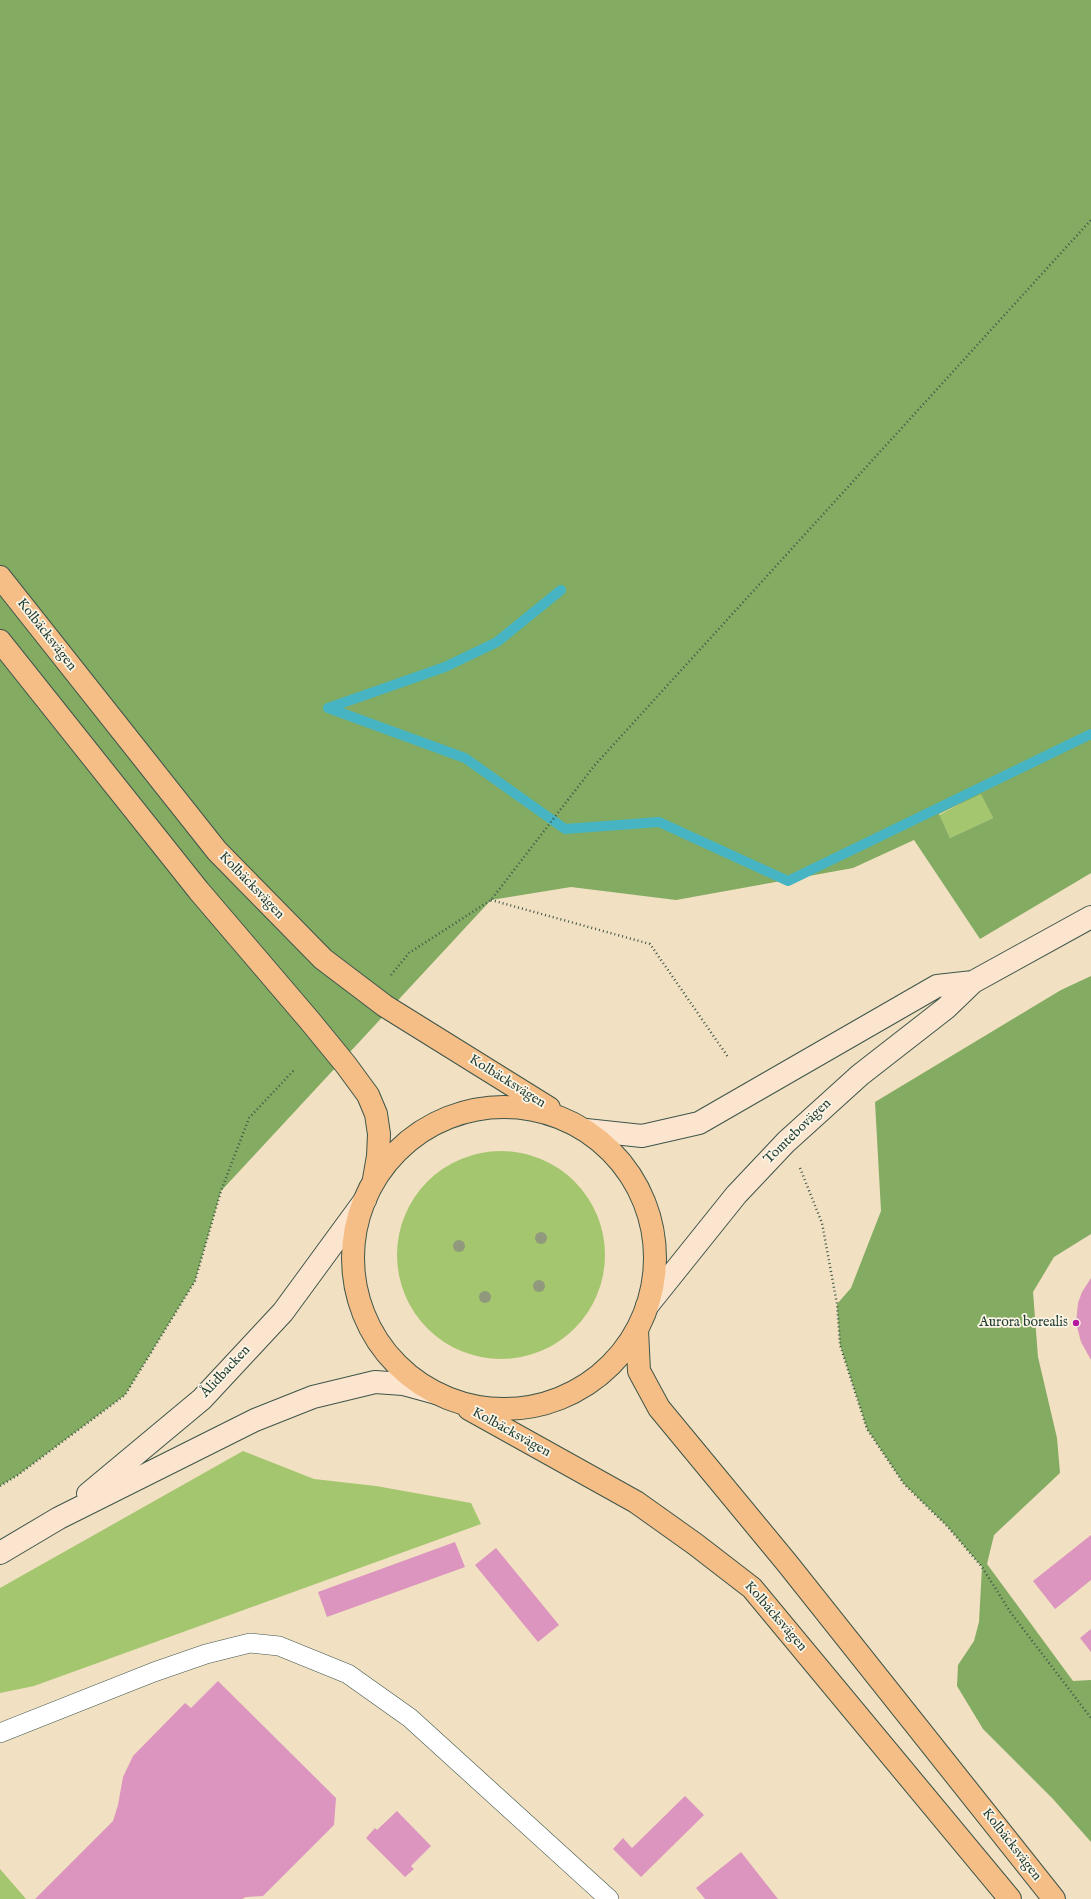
<!DOCTYPE html>
<meta charset="utf-8">
<style>
body{margin:0}
canvas{display:block;background:#f1e0c1}
</style>
<canvas width="1091" height="1899"></canvas>
<script>
const c = document.querySelector('canvas').getContext('2d');
c.lineJoin = 'round';
function fillPath(path, color) { c.fillStyle = color; c.fill(path, 'evenodd'); }
const poly = rows => new Path2D(rows.map(r => 'M' + r).join(''));
function strokePath(path, color, width, dash) { c.strokeStyle = color; c.lineWidth = width; c.lineCap = dash ? 'butt' : 'round'; c.setLineDash(dash || []); c.stroke(path); }
function drawText(font, color, halo, rows, align = 'center') {
  c.font = font + ' "IM FELL English",serif'; c.lineWidth = 3.5; c.setLineDash([]); c.textBaseline = 'middle'; c.strokeStyle = halo; c.fillStyle = color; for (const [text, x, y, turn = 0] of rows) {
    c.save(); c.translate(x, y); c.rotate((+turn || 0) * Math.PI / 180); c.textAlign = isNaN(turn) ? turn : align; if (halo) c.strokeText(text, 0, 0); c.fillText(text, 0, 0); c.restore();
  }
}
fillPath(poly([
 [981,793,993,818,950,838,939,815],
 '397 1255a104 104 0 1 1 208 0a104 104 0 1 1-208 0Z',
 [243,1451,314,1479,376,1486,471,1503,481,1524,34,1686,0,1693,0,1588],
 [0,1869,26,1899,0,1899]
]), '#a4c66f');
fillPath(poly([
 [0,0,1091,0,1091,873,980,939,914,840,853,868,676,900,571,887,491,900,221,1191,195,1281,125,1395,18,1475,0,1486],
 [981,794,993,818,950,838,939,814],
 [1091,976,1091,1234,1054,1257,1033,1292,1038,1357,1057,1438,1060,1473,994,1535,987,1564,1073,1681,1091,1680,1091,1842,1053,1799,983,1729,957,1686,958,1665,974,1641,979,1622,982,1567,947,1526,904,1484,867,1429,840,1345,837,1304,851,1288,881,1211,875,1102,1061,990]
]), '#83ab62');
strokePath(poly([
 [328,708,465,758,565,829,659,822,788,881,1091,734],
 [328,708,445,667,497,642,561,590]
]), '#46b4c2', 10);
fillPath(poly([
 [1091,1278,1091,1360,1081,1342,1076,1323,1078,1303,1082,1292],
 [1091,1535,1091,1580,1055,1609,1033,1581],
 [455,1542,465,1567,327,1617,318,1592],
 [496,1548,559,1625,538,1642,475,1565],
 [1091,1629,1091,1652,1080,1638],
 [218,1681,336,1798,334,1825,263,1896,246,1897,242,1899,35,1899,113,1821,118,1805,123,1777,133,1756,185,1703,191,1708],
 [685,1796,704,1815,641,1877,613,1849,623,1838,632,1848],
 [397,1811,431,1846,411,1866,414,1869,405,1877,366,1838,375,1828,377,1830],
 [741,1852,778,1899,705,1899,696,1888]
]), '#dc95bf');
const lane = poly([
 [0,1733,154,1672,206,1654,250,1643,279,1646,348,1674,410,1718,609,1899]
]);
const secondary = poly([
 [586,1130,642,1136,699,1123,937,986,973,982],
 [647,1306,736,1195,786,1142,860,1075,946,1008,973,982,1091,917],
 [88,1494,202,1399,283,1312,365,1200],
 [0,1553,59,1518,255,1420,313,1397,375,1382,403,1384,436,1393]
]);
const highway = poly([
 [0,577,217,851,323,959,385,1006,549,1108],
 [0,641,199,891,310,1021,346,1065,368,1095,376,1114,379,1134,378,1156,374,1179],
 '353 1258a151 151 0 1 1 302 0a151 151 0 1 1-302 0Z',
 [637,1330,639,1371,659,1408,787,1563,1054,1899],
 [469,1409,636,1502,695,1544,752,1588,1010,1899]
]);
strokePath(lane, '#3e5549', 20);
strokePath(secondary, '#3e5549', 24);
strokePath(highway, '#3e5549', 24);
strokePath(poly([
 [491,900,650,944,728,1057],
 [391,975,409,953,491,900,594,766,1091,220],
 [800,1168,822,1223,837,1304,840,1345,867,1429,904,1484,947,1526,982,1567,1011,1613,1091,1718],
 [0,1486,18,1475,125,1395,195,1281,221,1191,249,1118,295,1069]
]), '#3e5549', 2.5, [1, 3]);
strokePath(lane, '#fff', 19);
strokePath(secondary, '#fbe5cf', 22);
strokePath(highway, '#f6be87', 22);
c.fillStyle = '#90997c';
for (const [x, y] of [
 [541,1238],
 [459,1246],
 [539,1286],
 [485,1297]
]) { c.beginPath(); c.arc(x, y, 6, 0, 2 * Math.PI); c.fill(); }
for (const [x, y, r, color] of [
 [1076,1323,4,"#b5179e"]
]) { const dot = new Path2D(); dot.arc(x, y, r, 0, 2 * Math.PI); c.fillStyle = color; c.fill(dot); strokePath(dot, '#fcf5e5', 1.5); }
drawText('14px', '#1f3d34', '#fcf5e5', [
 ["Kolbäcksvägen",46,635,52],
 ["Kolbäcksvägen",251,886,46],
 ["Kolbäcksvägen",507,1082,32],
 ["Tomtebovägen",798,1132,-44],
 ["Ålidbacken",226,1372,-47],
 ["Kolbäcksvägen",511,1433,29],
 ["Kolbäcksvägen",775,1617,49],
 ["Kolbäcksvägen",1011,1845,52]
]);
drawText('14px', '#1f3d34', '#fcf5e5', [
 ["Aurora borealis",1068,1323]
], 'right');
</script>
